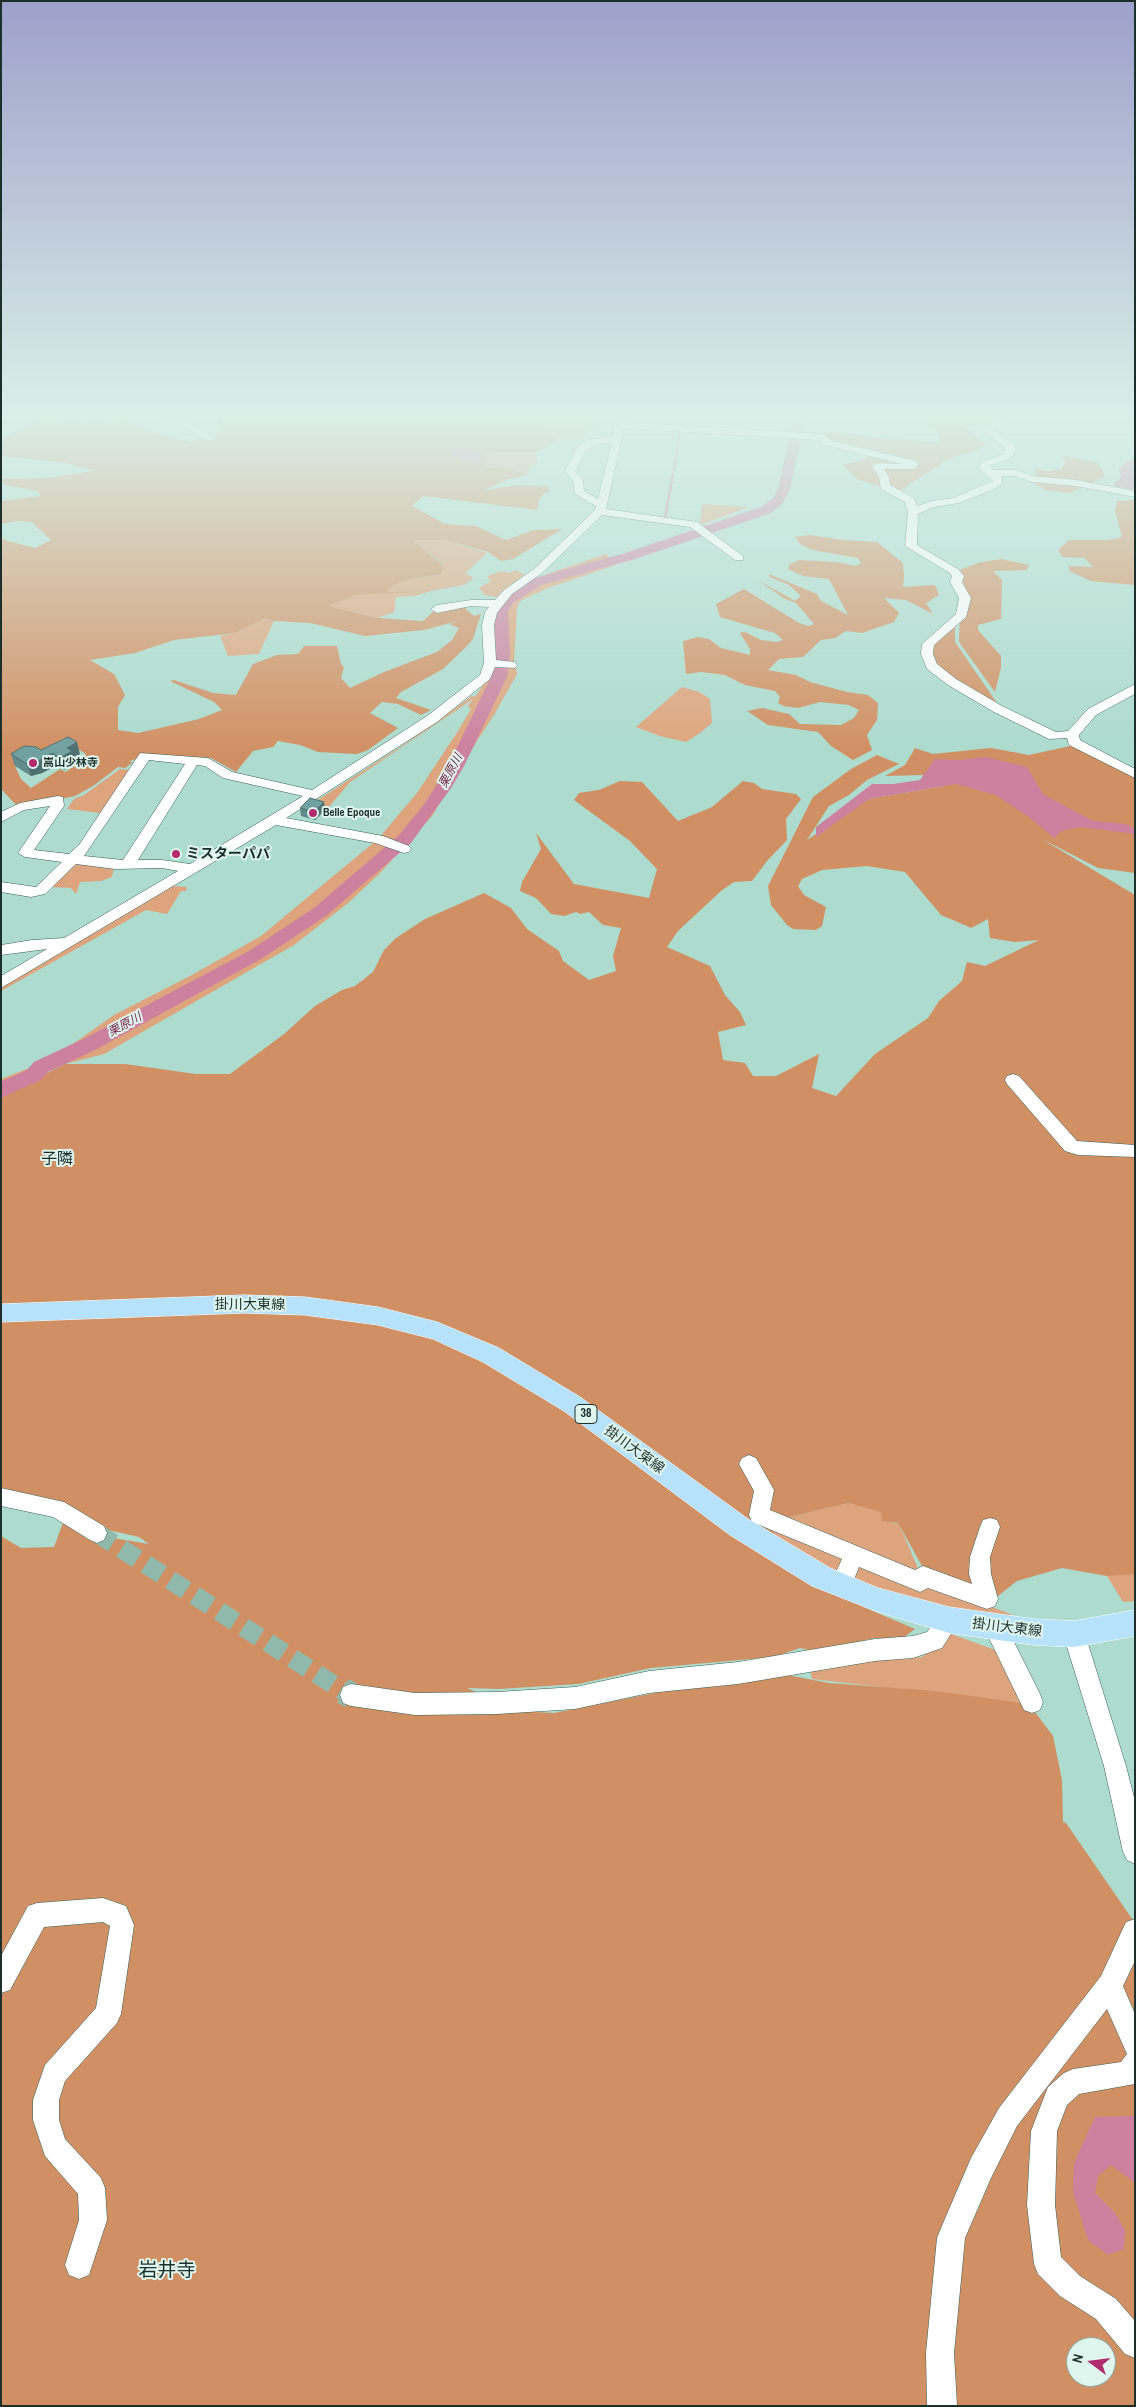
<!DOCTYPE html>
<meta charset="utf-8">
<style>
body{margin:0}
#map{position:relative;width:1136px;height:2407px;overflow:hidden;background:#addbcd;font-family:"Archivo Narrow",sans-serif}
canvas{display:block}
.frame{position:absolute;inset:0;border:2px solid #1d2f2a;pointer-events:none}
.north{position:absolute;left:1066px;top:2337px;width:50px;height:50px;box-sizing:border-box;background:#dff6ef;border:1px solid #91a6a0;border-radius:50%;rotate:285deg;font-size:14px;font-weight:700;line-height:20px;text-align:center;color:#1d2f2a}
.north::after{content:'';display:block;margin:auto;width:18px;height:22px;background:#b22b6e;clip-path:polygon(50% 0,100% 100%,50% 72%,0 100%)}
</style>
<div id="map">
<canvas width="1136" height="2407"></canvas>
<div class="frame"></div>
<div class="north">N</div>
</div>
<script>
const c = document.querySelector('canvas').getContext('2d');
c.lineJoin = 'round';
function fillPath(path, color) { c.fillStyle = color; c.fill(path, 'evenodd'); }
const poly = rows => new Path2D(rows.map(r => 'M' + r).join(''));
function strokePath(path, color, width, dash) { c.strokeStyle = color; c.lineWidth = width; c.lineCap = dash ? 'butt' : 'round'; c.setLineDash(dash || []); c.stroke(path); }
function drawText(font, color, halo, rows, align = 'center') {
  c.font = font + ' "Archivo Narrow","Noto Sans JP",sans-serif'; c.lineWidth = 4; c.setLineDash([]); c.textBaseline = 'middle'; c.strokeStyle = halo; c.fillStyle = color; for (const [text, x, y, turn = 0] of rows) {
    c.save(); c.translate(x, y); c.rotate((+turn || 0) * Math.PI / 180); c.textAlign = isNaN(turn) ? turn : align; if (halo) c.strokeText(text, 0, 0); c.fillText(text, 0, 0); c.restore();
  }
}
fillPath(poly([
 [543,416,598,416,596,426,586,429,583,438,597,439,561,439,542,425],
 [536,452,537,464,531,465,528,475,518,469,484,468,485,453],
 [702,504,749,507,700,525],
 [411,540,444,540,487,553,465,573,474,578,464,585,431,591,415,596,396,597,394,612,378,618,326,606,357,595,387,593,394,585,415,578,442,574,443,564],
 [606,554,616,565,548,588,520,601,517,608,514,662,517,674,494,715,480,736,432,816,380,873,348,903,294,945,104,1054,65,1064,1,1091,1,1079,50,1060,114,1015,190,976,261,936,378,839,417,793,458,731,471,709,468,706,473,699,350,782,328,808,313,803,405,744,472,696,475,697,492,672,496,651,494,621,498,606,513,591,547,574],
 [515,570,525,574,497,597,485,595,479,588,491,581,487,577,490,575,501,571,510,573],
 [266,618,274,621,259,654,228,656,220,636,235,633],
 [682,687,699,692,710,699,712,723,700,733,686,742,660,736,636,727],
 [120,769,129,770,100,813,67,809,74,799,84,795],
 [77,864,114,868,112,877,101,881,80,882,76,894,71,888,51,887],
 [171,886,187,887,186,891,181,891,167,914,146,910,1,991,1,986],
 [849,1503,881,1510,884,1521,899,1524,923,1580,1015,1616,939,1606,878,1588,828,1569,774,1540,772,1521],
 [1135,1572,1135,1601,1123,1602,1107,1576],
 [951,1634,1004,1653,1029,1704,812,1679,809,1664,922,1657]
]), '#dea47d');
fillPath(poly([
 [42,416,83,420,123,416,148,430,191,442,221,432,217,416,543,416,542,425,560,440,536,452,486,453,484,467,516,469,528,475,509,479,482,491,515,485,547,486,550,492,544,493,539,500,537,510,423,496,412,506,445,524,476,526,506,540,534,530,562,529,513,559,501,561,488,552,444,540,412,540,443,565,442,574,415,578,394,585,388,592,431,591,357,595,327,606,378,618,423,621,434,611,466,606,466,609,474,616,481,614,473,639,465,648,443,669,401,692,396,698,431,710,421,715,398,704,382,702,370,713,398,728,368,750,357,754,318,752,300,745,278,741,273,747,253,751,236,772,211,758,141,754,138,758,128,762,133,762,125,768,118,767,93,786,75,796,21,807,25,800,18,807,1,789,1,539,35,548,51,540,32,522,17,521,1,524,1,501,41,496,38,491,1,484,1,479,47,478,95,471,66,463,1,456,1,440],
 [266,618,274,621,310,623,365,636,424,630,461,620,449,624,459,628,452,640,437,652,384,672,350,688,341,678,344,667,341,664,337,646,304,646,298,654,277,655,253,664,236,695,213,693,174,680,170,681,214,702,222,710,199,719,138,733,118,730,118,707,125,695,114,674,90,660,135,653,174,640,235,633],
 [73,746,86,754,76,759,79,762,75,766,65,772,60,769,31,788,21,779,15,766,17,764],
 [928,416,994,416,991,424,963,426,985,444,978,450,950,458,898,492,857,479,843,465,866,459,866,452,825,437,829,431,899,440,940,442,939,434,926,425],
 [1062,455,1096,462,1103,470,1104,477,1069,493,1045,490,1028,480,1037,474,1035,469,1049,471,1061,469,1065,462],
 [1130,500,1135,500,1135,585,1091,581,1071,572,1068,566,1093,567,1084,558,1063,557,1058,550,1069,540,1109,540,1122,537,1115,510,1117,501],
 [810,535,842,540,877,542,903,563,904,577,903,587,935,585,939,595,926,603,933,614,906,600,884,598,899,613,894,622,862,633,846,631,835,638,821,640,803,657,779,659,768,670,796,675,810,682,847,692,868,695,878,703,877,720,867,735,872,750,853,760,831,746,818,732,768,725,747,711,762,708,789,714,800,724,841,725,854,718,859,710,849,705,820,702,798,708,784,706,778,703,780,697,775,691,745,685,725,675,701,672,686,674,683,641,698,637,709,639,721,648,750,655,750,649,740,633,745,632,761,640,777,642,783,640,775,633,720,617,716,604,744,589,799,623,809,626,814,624,796,603,785,599,756,579,795,601,801,596,789,585,770,577,769,574,817,594,821,601,848,615,829,579,803,576,788,569,789,565,799,560,837,562,856,566,861,563,858,558,812,550,800,544,795,537],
 [1001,559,1029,565,1027,570,993,571,1002,580,1001,619,978,625,978,630,1001,656,1001,668,995,692,959,642,961,577,956,571,981,562],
 [955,624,955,642,997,703,956,683,936,664,932,648],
 [1075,745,1135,778,1135,873,1098,868,1042,839,1135,895,1135,1574,1107,1576,1062,1568,1017,1581,994,1599,923,1576,922,1566,898,1523,882,1521,881,1512,849,1503,772,1521,777,1556,808,1578,866,1608,915,1629,903,1638,875,1638,813,1651,800,1648,773,1657,651,1668,578,1684,499,1689,467,1688,516,1711,554,1713,710,1682,782,1674,829,1683,935,1691,1029,1704,1053,1736,1062,1780,1063,1822,1066,1823,1135,1923,1135,2406,1,2406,1,1536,21,1548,54,1547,64,1520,95,1535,149,1544,139,1537,99,1528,1,1495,1,1096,65,1064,125,1064,196,1074,230,1074,284,1034,315,1006,342,990,355,986,373,972,384,950,396,938,425,919,484,893,511,908,527,929,559,951,563,961,589,980,616,971,613,956,621,928,603,925,589,912,580,914,576,912,564,916,551,914,536,898,520,891,522,882,541,849,536,833,574,884,649,898,657,869,630,841,574,800,579,793,599,790,620,781,642,782,678,821,712,807,743,781,754,783,762,789,796,794,801,799,786,819,787,840,767,861,752,881,734,882,721,891,678,931,667,947,710,966,725,995,740,1012,746,1025,718,1032,723,1060,745,1063,753,1076,776,1076,819,1054,812,1088,836,1096,875,1054,928,1018,939,1001,962,981,967,962,985,966,1039,940,1015,942,990,938,988,919,971,928,960,923,941,915,905,872,867,866,822,870,802,879,798,886,804,895,826,907,822,926,816,930,793,929,787,925,771,905,768,886,813,797,851,769,877,755,899,764,867,780,849,795,829,806,807,840,869,799,944,786,924,775,885,776,905,765,915,748,933,754,991,748,1029,755],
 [1076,2347,1106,2347,1106,2377,1076,2377],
 [301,928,289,939,112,1040,82,1054,66,1054,289,930]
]), '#d19063');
fillPath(poly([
 [452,449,480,452,479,463,467,462,452,456],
 [1135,457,1135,490,1114,486,1115,482,1121,478,1119,468],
 [986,757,1027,767,1043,794,1093,821,1126,824,1135,829,1135,834,1080,827,1061,831,1054,838,1029,817,996,795,956,784,869,799,816,837,816,827,872,784,893,784,920,780,935,759,960,760],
 [1135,2116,1135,2183,1111,2165,1098,2176,1095,2193,1115,2213,1125,2230,1124,2249,1108,2255,1088,2240,1073,2192,1074,2163,1095,2117]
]), '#cc819e');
strokePath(poly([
 [681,426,683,416],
 [674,470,680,430],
 [665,518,673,474]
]), '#cc819e', 2.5);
strokePath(poly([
 [1,1083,41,1067]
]), '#cc819e', 3);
fillPath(poly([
 [794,416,806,416,790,489,783,503,771,513,635,559,541,585,513,603,508,611,510,652,507,677,464,766,451,788,411,843,326,916,261,959,97,1049,48,1072,41,1080,1,1098,1,1082,27,1070,34,1062,83,1039,249,951,314,908,399,835,426,802,448,766,491,677,496,652,494,611,502,597,531,579,625,553,761,507,773,498,778,489,794,416]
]), '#cc819e');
strokePath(poly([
 [97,1533,345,1692]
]), '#90b9ac', 19, [19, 10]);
strokePath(poly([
 [343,1691,351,1695]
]), '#90b9ac', 26, [26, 12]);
const minor = poly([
 [118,416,136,416,125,421,118,416],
 [164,416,177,416,216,438,211,441,207,440,164,416],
 [616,416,626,416,625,422,822,434,833,441,916,461,919,465,914,469,884,469,889,477,890,485,914,498,917,506,932,501,953,498,993,481,979,468,982,462,1003,454,1006,448,980,428,996,421,995,416,1005,416,1004,424,992,429,1015,445,1016,451,1011,458,990,466,993,470,1017,470,1033,476,1076,480,1135,491,1135,497,1076,486,1031,482,1015,476,1002,476,1002,484,992,490,959,503,934,507,918,514,917,545,958,569,964,576,962,582,971,598,966,617,934,645,933,654,937,664,956,679,1002,706,1056,732,1068,731,1088,709,1135,684,1135,694,1096,715,1079,735,1080,740,1135,769,1135,778,1069,745,1067,738,1049,739,994,712,948,685,927,669,921,654,922,644,956,614,959,598,950,582,952,576,950,573,905,546,908,512,905,502,881,489,879,477,872,466,877,463,902,464,825,445,819,440,624,428,606,509,697,522,743,556,743,560,735,560,690,527,602,515,542,573,512,594,497,613,494,625,496,660,515,662,517,665,515,668,495,667,490,679,437,722,286,818,383,836,409,846,411,849,409,852,404,853,375,843,276,825,1,988,1,976,47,949,1,955,1,945,32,940,64,938,178,871,162,868,115,869,76,864,45,894,31,897,1,892,1,882,36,887,62,862,25,857,18,853,50,806,24,810,1,822,1,812,20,803,58,796,63,797,64,806,34,850,69,854,79,845,140,753,208,758,232,772,312,790,427,716,480,675,484,663,482,625,485,612,489,607,471,606,437,613,431,609,437,605,471,600,495,600,504,590,534,569,595,510,596,506,575,494,573,481,565,471,577,448,588,440,613,436,616,416],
 [612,442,598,499,584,491,583,480,575,471,585,452,595,445,612,442],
 [149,760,185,764,123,860,84,856,149,760],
 [197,765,205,766,223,778,303,796,190,864,162,860,138,860,197,765],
 [1013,1074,1019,1076,1077,1141,1135,1145,1135,1157,1078,1155,1065,1151,1007,1084,1005,1080,1007,1076,1013,1074],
 [749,1455,756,1458,774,1490,770,1510,915,1570,923,1566,972,1584,969,1574,970,1557,980,1527,983,1520,990,1518,997,1520,1000,1527,990,1557,991,1574,998,1599,995,1606,987,1609,928,1588,920,1592,859,1567,849,1592,841,1595,833,1592,830,1585,842,1559,752,1522,749,1515,754,1491,739,1464,742,1458,749,1455],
 [1,1488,64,1502,104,1526,107,1533,104,1540,97,1543,90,1540,53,1517,1,1506,1,1488],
 [949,1610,957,1613,960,1620,942,1648,913,1658,875,1661,738,1684,649,1693,575,1709,497,1714,415,1715,351,1706,343,1703,340,1695,343,1687,351,1684,415,1693,497,1692,575,1687,649,1671,738,1662,875,1639,913,1636,927,1632,941,1613,949,1610],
 [995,1617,1003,1620,1040,1694,1043,1702,1040,1710,1032,1713,1024,1710,987,1634,984,1627,987,1620,995,1617],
 [1074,1624,1082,1627,1085,1634,1126,1766,1135,1801,1135,1864,1127,1860,1123,1852,1104,1766,1063,1634,1066,1627,1074,1624],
 [103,1898,126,1906,134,1925,121,2014,117,2023,65,2081,59,2100,59,2120,65,2139,101,2178,105,2188,107,2220,89,2275,79,2279,69,2275,65,2265,79,2220,78,2194,45,2156,33,2120,33,2100,45,2065,96,2008,110,1926,103,1922,44,1927,10,1990,1,1993,1,1956,28,1906,37,1903,103,1898],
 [1135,1919,1135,1961,1123,1986,1135,2014,1135,2084,1079,2094,1067,2105,1057,2131,1055,2205,1061,2257,1080,2276,1116,2299,1135,2321,1135,2358,1125,2354,1096,2319,1060,2296,1038,2274,1034,2264,1027,2205,1031,2131,1048,2087,1064,2073,1073,2069,1121,2062,1127,2054,1107,2009,1017,2126,991,2178,965,2238,954,2353,957,2406,927,2406,926,2353,937,2238,941,2228,971,2158,999,2108,1101,1976,1126,1922,1135,1919]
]);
const major = poly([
 [244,1295,305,1297,378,1307,437,1322,499,1348,580,1397,748,1519,830,1568,878,1588,949,1607,1034,1619,1074,1621,1135,1610,1135,1636,1074,1647,1034,1645,949,1633,878,1612,812,1586,730,1535,564,1411,483,1362,433,1339,378,1325,305,1315,244,1313,1,1322,1,1304,244,1295]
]);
strokePath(minor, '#355e54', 1);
strokePath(major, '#fff', 1);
fillPath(minor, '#fff');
fillPath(major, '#b7e2fb');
fillPath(poly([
 [41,750,80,754,74,757,76,763,64,770,57,765,42,773,31,776,15,766,11,754],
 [300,808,325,810,315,820,301,816]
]), '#618a8a');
fillPath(poly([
 [77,742,80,754,74,757,76,763,64,770,60,758,67,748],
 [53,753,57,765,42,773,31,776,27,764],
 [324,802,325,810,315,820,314,812]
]), '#4f7070');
const building = poly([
 [68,737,77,742,67,748,72,751,60,758,53,753,38,761,27,764,11,754,24,746,36,747,41,750,68,737],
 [310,798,324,802,314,812,300,808,310,798]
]);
fillPath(building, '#71a0a0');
strokePath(building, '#4f7070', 1);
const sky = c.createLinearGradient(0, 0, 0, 753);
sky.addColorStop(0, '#9da0ca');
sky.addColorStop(0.55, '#daefe8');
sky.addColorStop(1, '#daefe800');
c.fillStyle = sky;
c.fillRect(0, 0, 1136, 753);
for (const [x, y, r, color] of [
 [33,763,5,"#b22b6e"],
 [313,813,5,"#b22b6e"],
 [176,854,5,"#b22b6e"]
]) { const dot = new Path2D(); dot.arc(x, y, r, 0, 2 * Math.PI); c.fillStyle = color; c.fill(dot); strokePath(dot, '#dff6ef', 2); }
drawText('bold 11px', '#1d2f2a', '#dff6ef', [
 ["嵩山少林寺",43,763],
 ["Belle Epoque",323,813]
], 'left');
drawText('italic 12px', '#79204a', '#dff6ef', [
 ["栗原川",451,771,-62],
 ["栗原川",125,1025,-29]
]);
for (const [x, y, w] of [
 [586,1414,22]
]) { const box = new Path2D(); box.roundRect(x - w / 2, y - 9.5, w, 19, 4); c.fillStyle = '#dff6ef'; c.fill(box); strokePath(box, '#1d2f2a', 1); }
drawText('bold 12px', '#1d2f2a', null, [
 ["38",586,1414]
]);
drawText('bold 14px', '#1d2f2a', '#dff6ef', [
 ["ミスターパパ",186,854]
], 'left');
drawText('14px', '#1d2f2a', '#dff6ef', [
 ["掛川大東線",250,1305],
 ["掛川大東線",634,1450,36],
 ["掛川大東線",1007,1628,7]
]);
drawText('16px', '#1d2f2a', '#dff6ef', [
 ["子隣",57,1160]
]);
drawText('19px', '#1d2f2a', '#dff6ef', [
 ["岩井寺",167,2271]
]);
</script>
